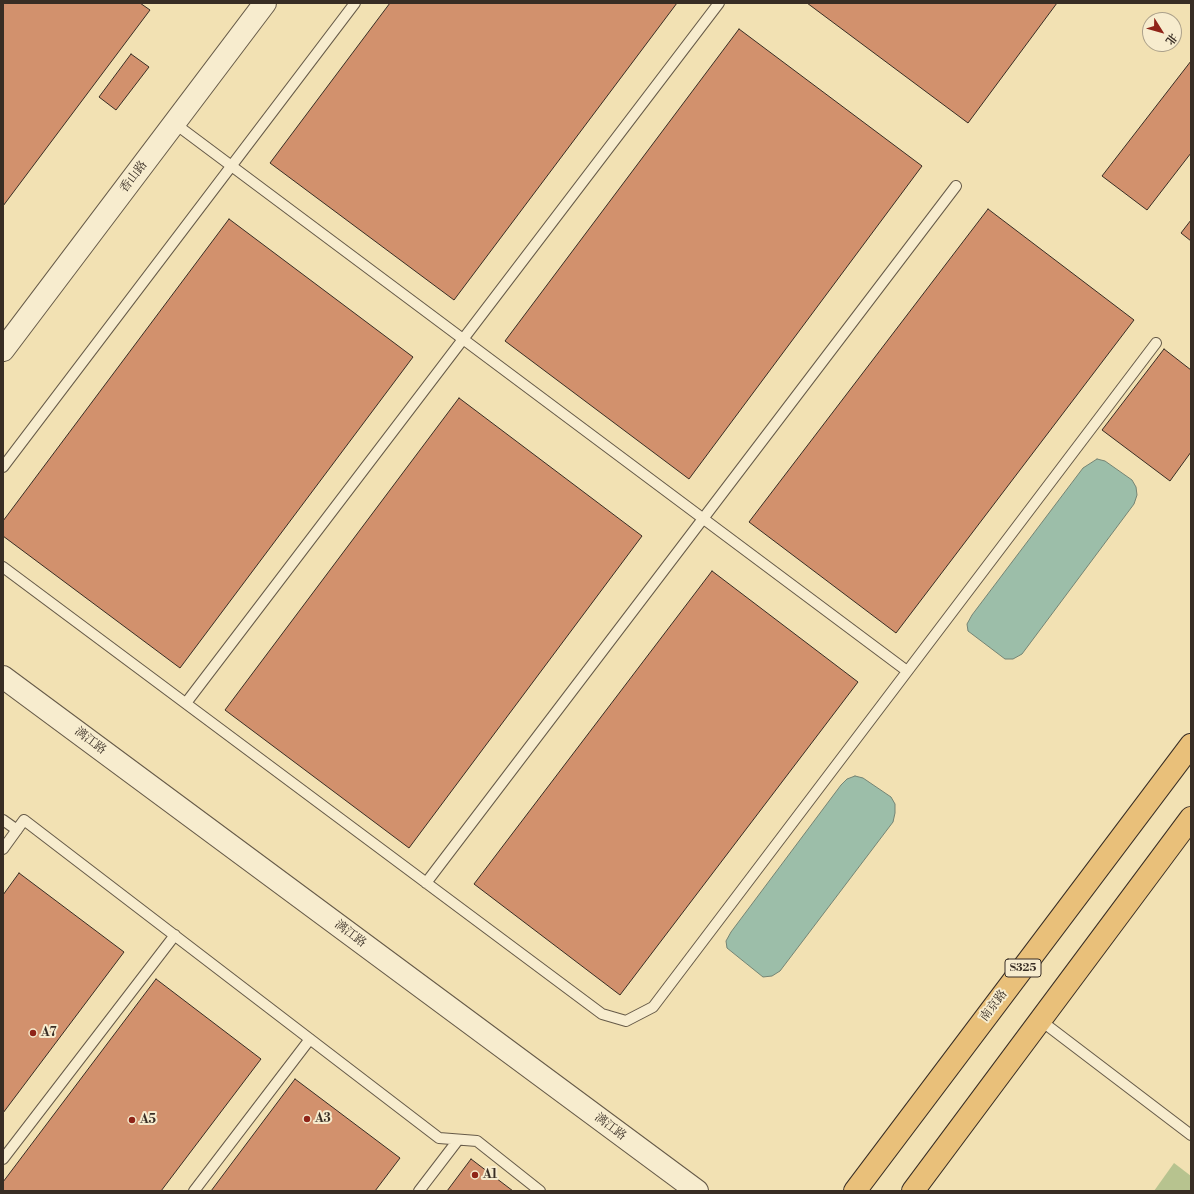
<!DOCTYPE html>
<meta charset="utf-8">
<style>
body{margin:0}
#map{position:relative;width:1194px;height:1194px;overflow:hidden;background:#f2e1b3;font-family:"Libre Bodoni","Noto Serif SC",serif}
canvas{display:block}
.frame{position:absolute;inset:0;border:4px solid #382d24;pointer-events:none}
.north{position:absolute;left:1142px;top:12px;width:40px;height:40px;box-sizing:border-box;background:#f7ecce;border:1px solid #aba08a;border-radius:50%;rotate:127deg;font-size:11px;font-weight:700;line-height:16px;text-align:center;color:#382d24}
.north::after{content:'';display:block;margin:auto;width:14px;height:18px;background:#8f2418;clip-path:polygon(50% 0,100% 100%,50% 72%,0 100%)}
</style>
<div id="map">
<canvas width="1194" height="1194"></canvas>
<div class="frame"></div>
<div class="north">北</div>
</div>
<script>
const c = document.querySelector('canvas').getContext('2d');
c.lineJoin = 'round';
function fillPath(path, color) { c.fillStyle = color; c.fill(path, 'evenodd'); }
const poly = rows => new Path2D(rows.map(r => 'M' + r).join(''));
function strokePath(path, color, width, dash) { c.strokeStyle = color; c.lineWidth = width; c.lineCap = dash ? 'butt' : 'round'; c.setLineDash(dash || []); c.stroke(path); }
function drawText(font, color, halo, rows, align = 'center') {
  c.font = font + ' "Libre Bodoni","Noto Serif SC",serif'; c.lineWidth = 4; c.setLineDash([]); c.textBaseline = 'middle'; c.strokeStyle = halo; c.fillStyle = color; for (const [text, x, y, turn = 0] of rows) {
    c.save(); c.translate(x, y); c.rotate((+turn || 0) * Math.PI / 180); c.textAlign = isNaN(turn) ? turn : align; if (halo) c.strokeText(text, 0, 0); c.fillText(text, 0, 0); c.restore();
  }
}
fillPath(poly([
 [1174,1163,1191,1176,1191,1191,1154,1191]
]), '#b7c38f');
const water = poly([
 [1097,459,1105,461,1132,480,1136,487,1137,495,1134,504,1022,654,1013,659,1005,659,968,631,967,624,972,615,1083,468,1097,459],
 [855,776,863,778,891,797,895,804,895,813,893,822,780,971,772,976,763,977,727,948,726,941,731,932,841,785,847,779,855,776]
]);
fillPath(water, '#9cbea9');
strokePath(water, '#748474', 1);
const building = poly([
 [3,3,140,3,150,10,3,206,3,3],
 [390,3,677,3,454,300,270,163,390,3],
 [807,3,1057,3,968,123,807,3],
 [739,29,922,166,689,479,505,341,739,29],
 [131,54,149,67,116,110,99,97,131,54],
 [1191,61,1191,153,1147,210,1102,176,1191,61],
 [988,209,1134,320,896,633,749,522,988,209],
 [229,219,413,357,180,668,3,536,3,521,229,219],
 [1191,220,1191,241,1181,233,1191,220],
 [1164,349,1191,370,1191,452,1170,481,1102,430,1164,349],
 [459,398,642,536,409,848,225,710,459,398],
 [712,571,858,682,620,995,474,884,712,571],
 [19,873,124,952,3,1113,3,895,19,873],
 [156,979,261,1059,161,1191,3,1191,3,1182,156,979],
 [295,1079,400,1158,375,1191,211,1191,295,1079],
 [471,1159,513,1191,447,1191,471,1159]
]);
fillPath(building, '#d2916d');
strokePath(building, '#382d24', 1);
const service = poly([
 [174,123,907,671],
 [3,467,355,3],
 [3,567,602,1014,626,1021,653,1007,1156,343],
 [186,703,719,3],
 [3,820,17,830],
 [3,849,24,820,439,1138,477,1141,540,1191],
 [426,883,956,186],
 [1040,1020,1191,1135],
 [3,1159,175,935],
 [194,1191,310,1039],
 [419,1191,458,1140]
]);
const tertiary = poly([
 [3,350,265,3],
 [3,677,697,1191]
]);
const primary = poly([
 [855,1191,1191,745],
 [913,1191,1191,818]
]);
strokePath(service, '#665a48', 12);
strokePath(tertiary, '#665a48', 24);
strokePath(primary, '#382d24', 24);
strokePath(service, '#f7ecce', 10);
strokePath(tertiary, '#f7ecce', 22);
strokePath(primary, '#e9c07a', 22);
for (const [x, y, r, color] of [
 [33,1033,4,"#8f2418"],
 [307,1119,4,"#8f2418"],
 [132,1120,4,"#8f2418"],
 [475,1175,4,"#8f2418"]
]) { const dot = new Path2D(); dot.arc(x, y, r, 0, 2 * Math.PI); c.fillStyle = color; c.fill(dot); strokePath(dot, '#f7ecce', 1.5); }
for (const [x, y, w] of [
 [1023,968,36]
]) { const box = new Path2D(); box.roundRect(x - w / 2, y - 9, w, 18, 3); c.fillStyle = '#f7ecce'; c.fill(box); strokePath(box, '#382d24', 1); }
drawText('bold 11px', '#382d24', null, [
 ["S325",1023,968]
]);
drawText('12px', '#382d24', '#f7ecce', [
 ["香山路",134,177,-53],
 ["漓江路",90,741,37],
 ["漓江路",350,934,37],
 ["南京路",994,1006,-53],
 ["漓江路",610,1127,37]
]);
drawText('bold 12px', '#382d24', '#f7ecce', [
 ["A7",41,1033],
 ["A3",315,1119],
 ["A5",140,1120],
 ["A1",483,1175]
], 'left');
</script>
